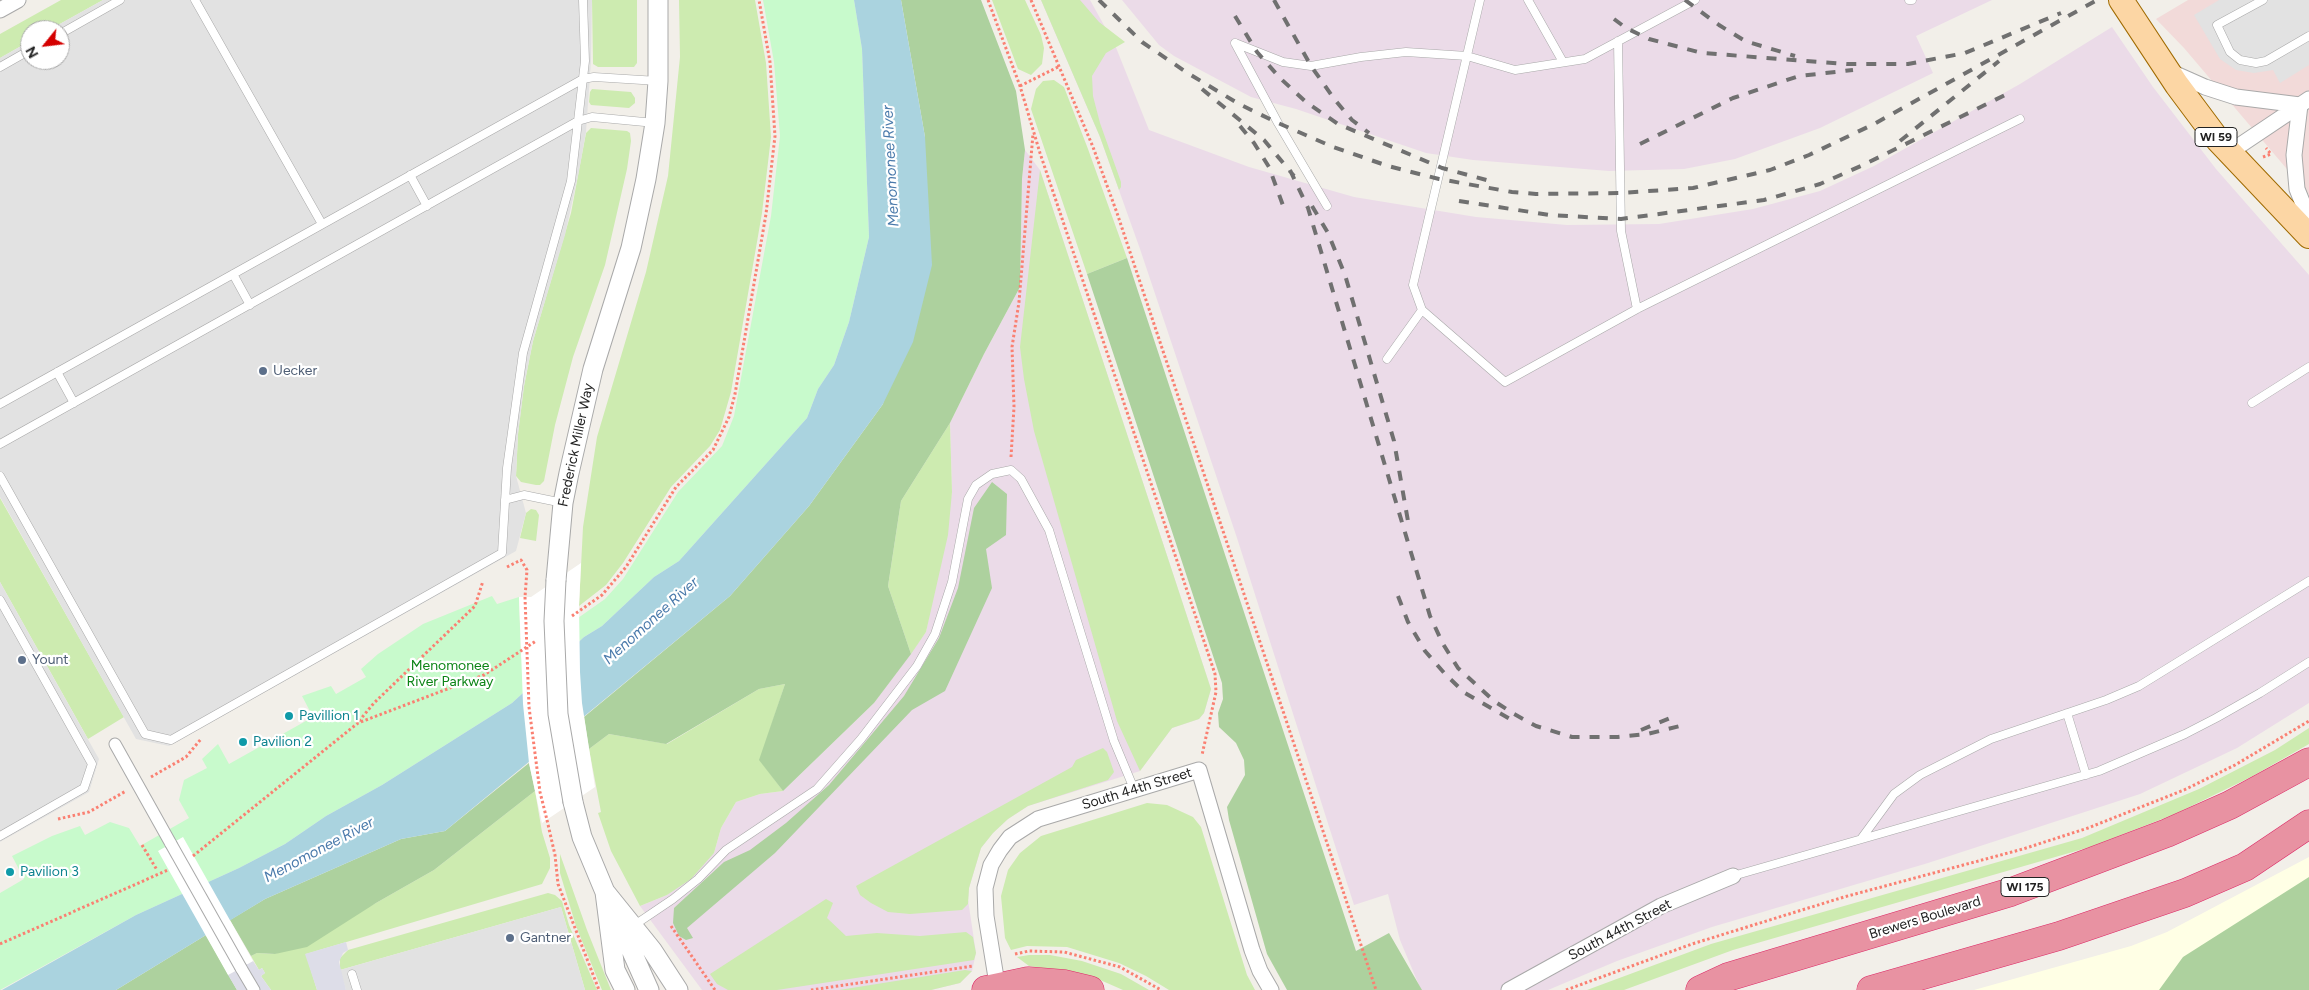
<!DOCTYPE html>
<style>
body{margin:0}
#map{position:relative;width:2309px;height:990px;overflow:hidden;background:#f2efe9;font-family:Figtree,sans-serif}
canvas{display:block}
.north{position:absolute;left:20px;top:20px;width:50px;height:50px;box-sizing:border-box;background:#fff;border:1px solid #a7a7a7;border-radius:50%;rotate:241deg;font-size:14px;font-weight:700;line-height:20px;text-align:center;color:#222}
.north::after{content:'';display:block;margin:auto;width:18px;height:22px;background:#d40000;clip-path:polygon(50% 0,100% 100%,50% 72%,0 100%)}
</style>
<div id="map">
<canvas width="2309" height="990"></canvas>
<div class="north">N</div>
</div>
<script>
const c = document.querySelector('canvas').getContext('2d');
c.lineJoin = 'round';
function fillPath(path, color) { c.fillStyle = color; c.fill(path, 'evenodd'); }
const poly = rows => new Path2D(rows.map(r => 'M' + r).join(''));
function strokePath(path, color, width, dash) { c.strokeStyle = color; c.lineWidth = width; c.lineCap = dash ? 'butt' : 'round'; c.setLineDash(dash || []); c.stroke(path); }
function drawText(font, color, halo, rows, align = 'center') {
  c.font = font + ' Figtree,sans-serif'; c.lineWidth = 4.5; c.setLineDash([]); c.textBaseline = 'middle'; c.strokeStyle = halo; c.fillStyle = color; for (const [text, x, y, turn = 0] of rows) {
    c.save(); c.translate(x, y); c.rotate((+turn || 0) * Math.PI / 180); c.textAlign = isNaN(turn) ? turn : align; if (halo) c.strokeText(text, 0, 0); c.fillText(text, 0, 0); c.restore();
  }
}
fillPath(poly([
 [2188,0,2309,0,2309,195,2184,48,2156,19]
]), '#f2dad9');
fillPath(poly([
 [1041,0,1090,0,1115,45,1149,130,1249,167,1354,197,1476,217,1567,225,1659,224,1753,209,1820,191,1874,166,2020,84,2112,27,2153,87,2216,169,2309,275,2309,703,2237,748,2140,794,1928,863,1712,927,1617,961,1548,990,1421,990,1400,940,1388,894,1354,905,1237,538,1140,249,1100,137],
 [1122,0,1992,0,1916,36,1933,73,1820,128,1735,159,1684,169,1609,171,1473,160,1426,153,1296,109,1251,97,1174,56,1159,45],
 [1025,150,1040,170,1211,689,1204,713,1199,719,1172,728,1140,771,1028,806,1008,819,993,833,981,848,969,888,968,900,976,953,972,971,960,983,931,990,702,990,640,906,667,895,714,853,721,828,736,802,760,794,783,791,874,703,926,632,952,492,950,423,984,354,1020,287,1022,179]
]), '#ebdbe8');
fillPath(poly([
 [2309,857,2309,990,1974,990,2131,946,2167,932]
]), '#ffffe5');
fillPath(poly([
 [61,0,103,0,49,30,30,30,30,41,0,58,0,34],
 [592,0,637,0,637,63,634,67,598,67,593,64],
 [679,0,755,0,766,63,771,137,762,213,731,392,720,430,710,446,671,487,623,563,606,585,579,606,583,527,597,437,646,272,668,176,680,57],
 [992,0,1025,0,1041,35,1044,48,1042,64,1031,75,1018,69],
 [1041,0,1080,0,1099,22,1125,42,1106,53,1092,76,1093,96,1100,123,1121,182,1121,187,1119,190,1100,137],
 [1054,80,1064,87,1088,149,1127,258,1087,274,1031,109,1036,89,1043,81],
 [592,89,631,92,635,98,635,103,629,108,591,105,589,102,590,92],
 [591,128,627,131,630,133,631,141,627,169,605,265,573,357,555,425,544,481,540,485,536,485,521,482,516,476,518,434,524,386,533,341,571,213,586,133],
 [1040,170,1211,689,1204,713,1199,719,1172,728,1140,771,1117,721,1034,431,1024,379,1020,347],
 [950,423,952,492,948,535,926,632,911,654,888,586,901,501],
 [0,498,124,717,88,739,0,582],
 [531,509,536,510,539,515,536,541,520,538,526,513],
 [785,684,760,760,783,791,760,794,736,802,721,828,714,853,691,879,667,895,640,906,611,851,598,813,601,812,589,749,609,734,667,744,759,689],
 [2309,728,2309,744,2251,777,2175,814,2090,847,1733,950,1624,990,1587,990,1711,944,2082,838,2199,789,2275,750],
 [1103,748,1107,752,1114,772,1108,780,1028,806,1008,819,993,833,981,848,969,888,968,904,962,910,910,914,888,912,871,903,860,895,856,886,1072,767,1076,760],
 [535,791,542,832,550,858,550,868,542,884,306,954,317,990,271,990,261,976,265,973,262,968,259,970,251,956,257,953,275,954,376,903,434,870],
 [1147,803,1167,805,1193,817,1201,827,1247,975,1255,990,1169,990,1146,976,1119,963,1067,947,1027,946,1011,950,1005,938,1001,896,1008,870,1020,853,1041,836],
 [560,854,587,930,611,990,602,990,576,926,560,873],
 [548,893,555,895,562,901,569,925,597,990,585,990,561,907,340,970,340,958,348,950],
 [826,899,833,903,827,918,846,936,877,933,920,936,966,932,973,937,976,953,974,960,777,990,728,990,717,984,710,974],
 [1029,955,1050,955,1082,961,1121,974,1149,990,1123,990,1091,976,1029,966,1017,957],
 [965,970,972,971,960,983,931,990,839,990]
]), '#cdebb0');
fillPath(poly([
 [901,0,981,0,1016,91,1025,150,1022,179,1020,287,984,354,950,423,901,501,888,586,911,654,874,703,783,791,759,760,785,684,759,689,666,744,609,734,589,749,584,717,730,596,809,506,883,404,925,137],
 [1127,258,1356,951,1389,933,1422,990,1287,990,1267,954,1229,820,1227,807,1245,775,1244,760,1236,743,1219,727,1218,713,1223,699,1222,683,1087,274],
 [992,482,1007,494,1006,535,986,549,992,588,945,691,912,710,775,853,687,928,693,938,686,940,679,936,673,923,674,908,724,862,750,850,786,823,829,785,904,696,939,638,958,588,974,508],
 [529,763,535,791,434,870,376,903,307,947,275,954,257,953,251,956,230,920,265,899,401,839,445,831],
 [2309,877,2309,990,2159,990,2183,957],
 [206,935,237,990,116,990]
]), '#add19e');
fillPath(poly([
 [763,0,854,0,862,49,869,237,849,322,834,365,818,389,807,418,679,561,654,577,602,626,584,637,512,703,382,785,326,816,285,844,239,868,136,915,0,990,0,893,24,879,12,856,52,836,80,826,85,835,110,822,129,828,140,846,189,818,179,800,184,780,207,768,202,759,218,744,229,764,313,717,302,696,331,686,336,694,366,677,361,669,378,654,423,624,492,596,497,604,519,597,521,658,605,599,623,579,678,492,722,446,734,416,771,216,780,136,774,62]
]), '#c8facc');
fillPath(poly([
 [103,0,592,0,591,61,586,132,579,171,565,235,533,341,524,386,518,434,516,476,526,513,516,551,169,746,136,739,0,497,0,58,30,41,30,60,60,60,60,30,49,30],
 [2219,0,2309,0,2309,65,2280,83,2273,70,2254,73,2236,70,2220,59,2194,15],
 [0,582,99,759,89,792,0,842],
 [561,907,585,990,346,990,340,970]
]), '#e2e2e2');
fillPath(poly([
 [346,942,348,950,343,953,339,962,346,990,317,990,305,954],
 [253,961,259,970,262,968,265,973,261,976,271,990,237,990,228,975]
]), '#dddde8');
fillPath(poly([
 [854,0,901,0,925,137,932,265,913,342,883,404,809,506,730,596,445,831,401,839,265,899,116,990,2,990,136,915,239,868,285,844,326,816,382,785,512,703,584,637,602,626,654,577,679,561,807,418,818,389,834,365,849,322,869,237,862,49]
]), '#aad3df');
fillPath(poly([
 [581,563,579,606,580,672,582,703,595,787,542,823,529,763,523,704,519,597,531,597],
 [183,837,253,961,228,975,158,851]
]), '#fff');
const service = poly([
 [195,0,322,224],
 [1480,0,1413,285,1422,310,1505,382,1637,309,2020,119],
 [1528,0,1563,62],
 [1909,0,1912,0],
 [2263,0,2217,25,2230,52,2240,60,2256,63,2266,61,2309,36],
 [60,34,120,0],
 [1618,41,1621,231,1637,309],
 [1235,43,1283,62,1311,66,1361,57,1406,52,1467,56,1515,70,1585,59,1695,0],
 [1235,43,1278,123,1327,206],
 [0,67,30,50],
 [410,175,427,206],
 [233,274,250,305],
 [1387,359,1422,310],
 [57,372,74,403],
 [2252,403,2309,367],
 [0,404,583,79,594,77,658,81],
 [0,444,578,121,592,117,655,123],
 [0,476,145,734,171,740,502,553,507,468,523,353,571,181,585,61,583,0],
 [505,500,524,495,563,503],
 [0,600,92,764,84,788,0,836],
 [2067,713,2086,775],
 [1861,839,1894,794,1920,775,1991,739,2106,700,2139,686,2309,581],
 [1733,876,2099,771,2185,734,2216,718,2260,693,2309,662],
 [633,926,673,899,698,879,726,850,817,789,861,739,917,666,935,634,952,582,968,499,976,485,992,474,1011,470,1021,479,1049,530,1114,741,1134,789],
 [352,974,357,990]
]);
const pedestrian = poly([
 [115,744,171,844],
 [241,968,254,990]
]);
const minor = poly([
 [0,10,18,0],
 [2169,71,2205,87,2236,97,2300,105,2294,155,2297,189,2309,219],
 [2230,152,2309,99],
 [998,990,986,916,985,888,991,865,1000,850,1010,837,1038,819,1199,770,1252,950,1260,971,1271,990],
 [1509,990,1661,906,1733,876]
]);
const tertiary = poly([
 [556,580,563,503,569,473,593,369,631,248,646,179,655,123,658,81,658,0],
 [573,802,582,837,605,892,615,970,625,990],
 [606,893,652,950,678,990],
 [616,916,649,990]
]);
const primary = poly([
 [2121,0,2177,85,2218,140,2309,236]
]);
const motorway = poly([
 [986,990,1028,981,1065,984,1090,990],
 [1700,990,1728,977,2011,892,2167,833,2230,805,2309,762],
 [1871,990,2059,936,2185,893,2245,867,2309,824]
]);
strokePath(service, '#a9a9a9', 9);
strokePath(pedestrian, '#a9a9a9', 13);
strokePath(minor, '#a9a9a9', 17);
strokePath(tertiary, '#a9a9a9', 21);
strokePath(primary, '#a06b00', 26);
strokePath(motorway, '#dc2a67', 29);
strokePath(poly([
 [988,0,1020,86,1040,153,1215,674,1216,692,1202,755],
 [1031,0,1093,147,1117,213,1376,990],
 [1020,86,1060,66],
 [2263,157,2271,154,2266,148],
 [1011,457,1014,407,1012,347,1019,302,1033,134],
 [507,567,521,560,527,570,525,597],
 [572,616,602,595,626,567,676,487,713,450,729,417,735,394,766,214,775,136,770,62,759,0],
 [359,721,374,703,475,606,483,581],
 [151,777,186,757,201,739],
 [58,819,89,812,126,791],
 [547,820,555,855,558,884,599,990],
 [142,845,157,870],
 [193,856,358,723,484,675,536,641],
 [671,926,715,990],
 [0,944,168,870],
 [1015,954,1029,951,1064,952,1120,967,1161,990],
 [811,990,973,966],
 [1566,990,1692,944,1844,897,2023,849,2088,828,2184,790,2235,765,2309,721]
]), '#fa8072', 3, [2.5, 2.5]);
strokePath(service, '#fff', 8);
strokePath(pedestrian, '#fff', 11);
strokePath(minor, '#fff', 15);
strokePath(tertiary, '#fff', 19);
strokePath(primary, '#fcd6a4', 24);
strokePath(motorway, '#e892a2', 28);
strokePath(poly([
 [1099,0,1142,42,1186,72,1239,104,1278,123,1333,147,1388,166,1439,179,1512,192,1536,194,1620,193,1693,188,1770,170,1809,155,1874,124,2097,0],
 [1274,0,1311,66,1335,100,1352,120,1369,133],
 [1685,0,1719,25,1745,41,1795,56],
 [1235,16,1257,52,1280,78,1306,102,1338,124,1442,168,1494,182],
 [1614,19,1626,28,1649,39,1702,53,1847,64,1908,64,1965,53,2061,13],
 [1202,89,1264,140,1294,176],
 [1240,126,1254,143,1269,167,1285,211],
 [1900,141,1999,61],
 [1640,144,1733,98,1799,76,1853,70],
 [1290,170,1308,208,1430,616,1443,644,1458,668,1494,701,1514,714,1536,726,1572,737,1618,737,1647,734,1680,726],
 [1459,201,1550,215,1621,219,1764,200,1820,184,1861,166,2007,94],
 [1312,206,1328,233,1345,275,1394,441,1409,527],
 [1398,596,1408,622,1425,651,1446,675,1465,693,1510,719],
 [1641,730,1675,716]
]), '#707070', 4, [10, 10]);
const pedestrianBridge = poly([
 [171,844,241,968]
]);
const tertiaryBridge = poly([
 [556,580,554,621,558,714,573,802]
]);
strokePath(pedestrianBridge, '#a9a9a9', 13, []);
strokePath(tertiaryBridge, '#a9a9a9', 21, []);
strokePath(poly([
 [525,597,529,707,540,792,547,820]
]), '#fa8072', 3, [2.5, 2.5]);
strokePath(pedestrianBridge, '#fff', 11);
strokePath(tertiaryBridge, '#fff', 19);
for (const [x, y, r, color] of [
 [263,371,5,"#5c6f8a"],
 [22,660,5,"#5c6f8a"],
 [289,716,5,"#0f9aa8"],
 [243,742,5,"#0f9aa8"],
 [10,872,5,"#0f9aa8"],
 [510,938,5,"#5c6f8a"]
]) { const dot = new Path2D(); dot.arc(x, y, r, 0, 2 * Math.PI); c.fillStyle = color; c.fill(dot); strokePath(dot, '#fff', 2); }
for (const [x, y, w] of [
 [2216,137,42],
 [2025,887,48]
]) { const box = new Path2D(); box.roundRect(x - w / 2, y - 9.5, w, 19, 4); c.fillStyle = '#fff'; c.fill(box); strokePath(box, '#222', 1); }
drawText('bold 12px', '#222', null, [
 ["WI 59",2216,137],
 ["WI 175",2025,887]
]);
drawText('14px', '#4e5e75', '#fff', [
 ["Uecker",273,371],
 ["Yount",32,660],
 ["Gantner",520,938]
], 'left');
drawText('14px', '#222', '#fff', [
 ["Frederick Miller Way",576,445,-78],
 ["South 44th Street",1137,789,-17],
 ["Brewers Boulevard",1925,918,-17],
 ["South 44th Street",1620,930,-28]
]);
drawText('14px', '#0c8416', '#fff', [
 ["Menomonee",450,666],
 ["River Parkway",450,682]
]);
drawText('14px', '#0d838f', '#fff', [
 ["Pavillion 1",299,716],
 ["Pavilion 2",253,742],
 ["Pavilion 3",20,872]
], 'left');
drawText('italic 15px', '#4a7aab', '#fff', [
 ["Menomonee River",891,166,-93],
 ["Menomonee River",651,621,-42],
 ["Menomonee River",319,850,-28]
]);
</script>
